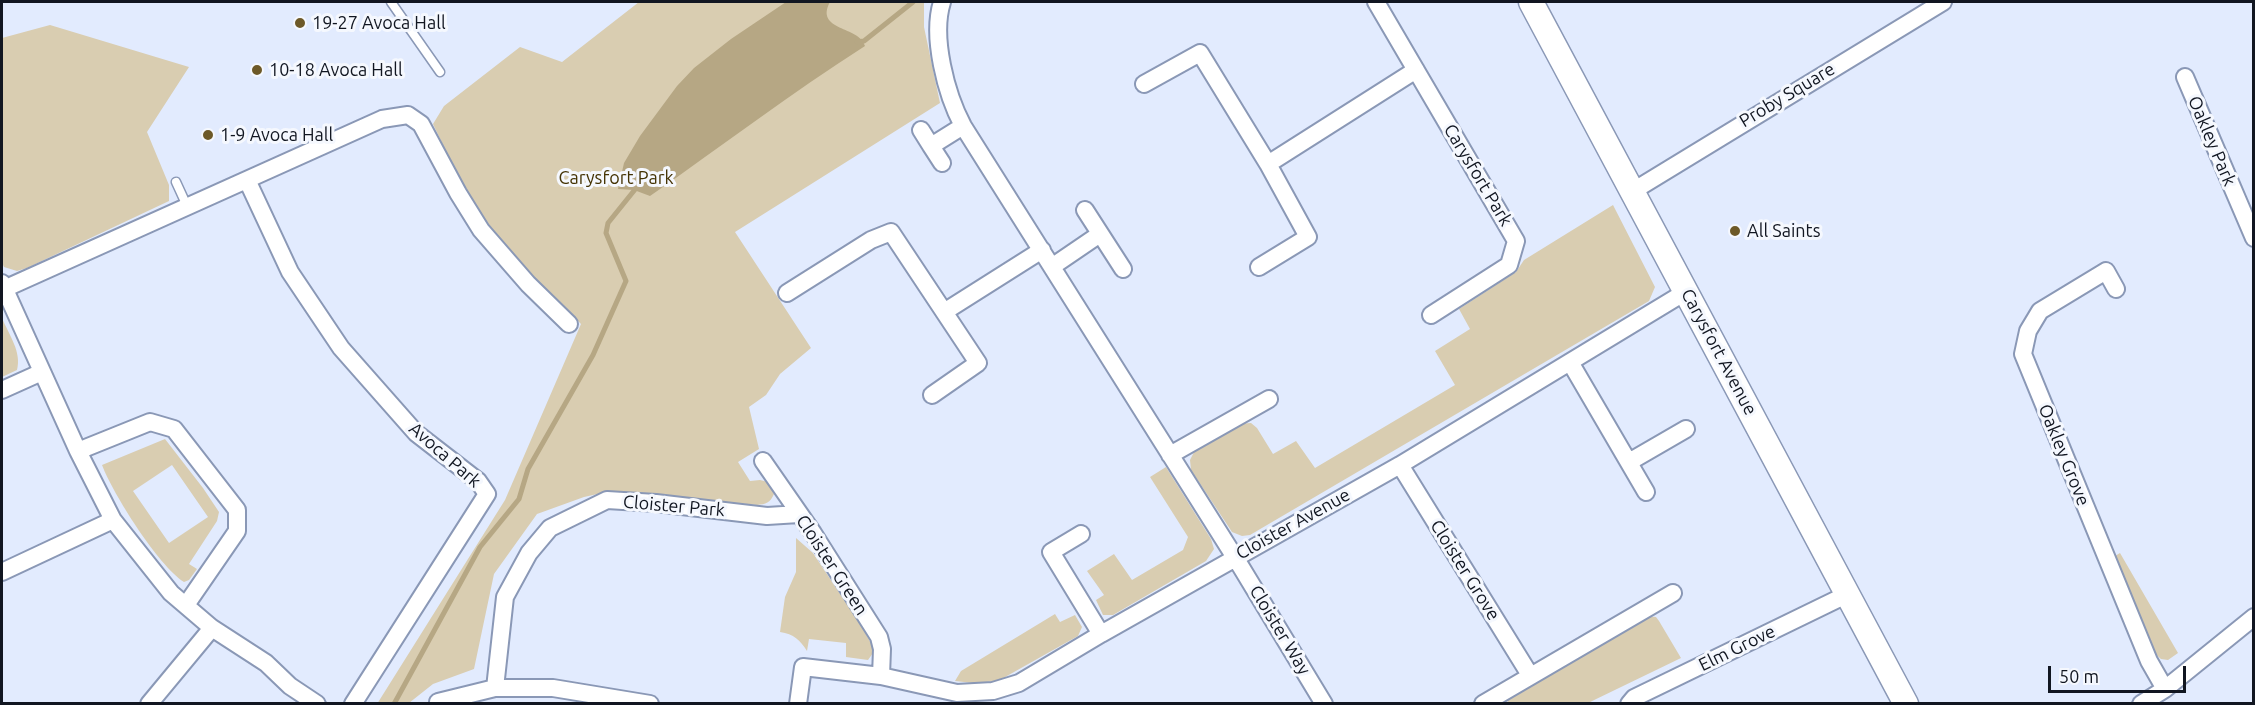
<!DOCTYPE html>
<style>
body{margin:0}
#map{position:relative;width:2255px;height:705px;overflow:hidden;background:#e2ebfe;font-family:Ubuntu,sans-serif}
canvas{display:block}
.frame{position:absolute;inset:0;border:3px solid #111621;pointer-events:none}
.scale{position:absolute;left:2048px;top:666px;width:138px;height:27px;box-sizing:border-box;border:3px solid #111621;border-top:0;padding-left:8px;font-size:18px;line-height:21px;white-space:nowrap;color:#111621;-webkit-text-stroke:4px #f5f8fe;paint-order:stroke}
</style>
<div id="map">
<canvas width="2255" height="705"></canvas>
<div class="frame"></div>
<div class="scale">50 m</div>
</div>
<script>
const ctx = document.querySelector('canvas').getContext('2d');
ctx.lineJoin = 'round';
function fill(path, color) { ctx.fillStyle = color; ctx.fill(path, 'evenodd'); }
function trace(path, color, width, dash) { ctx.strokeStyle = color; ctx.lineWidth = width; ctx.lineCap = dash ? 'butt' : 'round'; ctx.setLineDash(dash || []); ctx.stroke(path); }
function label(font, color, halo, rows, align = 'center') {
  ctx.font = font + ' Ubuntu,sans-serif'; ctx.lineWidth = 6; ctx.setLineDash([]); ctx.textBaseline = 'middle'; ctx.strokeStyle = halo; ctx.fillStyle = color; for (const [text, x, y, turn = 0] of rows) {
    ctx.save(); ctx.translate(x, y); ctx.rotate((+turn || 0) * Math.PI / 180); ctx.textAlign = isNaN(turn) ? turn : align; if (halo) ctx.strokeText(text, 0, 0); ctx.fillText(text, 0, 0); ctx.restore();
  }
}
fill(new Path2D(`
 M639 2H924V27L940 103 735 232 811 348 780 374 766 395 749 407 759 449 738 462 750 481 760 480 768 482 774 494C770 503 766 504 757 505L611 491 584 497 537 514 494 574 474 669 433 684 409 703 377 704 505 500 581 324C545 287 506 253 478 210 460 183 447 153 433 124L444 106 520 47 562 62Z
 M50 25 189 67 147 132 169 185V201L27 268 17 271 4 267 2 263V38Z
 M1613 205 1655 287 1649 301 1250 535 1242 536 1232 532 1191 470 1190 460 1194 452 1237 424 1251 423 1257 428 1273 454 1296 441 1315 468 1455 385 1435 351 1470 329 1459 309 1516 272 1524 260Z
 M2 318C9 335 22 352 17 370L2 377Z
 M165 439 203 488 219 512 217 521 189 564 197 569 189 580 184 582C158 565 113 494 102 465ZM172 465 208 517 169 543 133 491Z
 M1166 467 1211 539 1214 549 1206 561 1113 615H1103L1096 600 1104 595 1087 571 1114 554 1132 580 1183 550 1188 537 1150 477Z
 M796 538 813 553 862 627 873 647V653L868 660 846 657V643L809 639 807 651C800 640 794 634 780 632L785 597 796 572Z
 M2120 553 2178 653 2168 660 2161 659 2153 652 2115 556Z
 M1055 614 1060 622 1075 615 1082 627 1078 636 998 681 973 683 955 681 961 671Z
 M1644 616 1656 617 1659 621 1681 658 1588 703 1507 704 1509 696Z`), '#d9cdb1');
fill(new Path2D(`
 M786 2H830C814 31 860 26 865 46 791 93 722 146 650 196L634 190 618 189 624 163 640 136 677 86 694 68 731 39Z`), '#b6a784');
trace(new Path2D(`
 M857 42 864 41 913 2
 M394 704 480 547 519 499 528 469 593 355 626 281 606 233 608 223 637 187`), '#b6a784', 5);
const lane = new Path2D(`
 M391 2 440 72
 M176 182 187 206`);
const street = new Path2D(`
 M942 2C931 37 946 94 963 126L1241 567 1324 704
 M1376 2 1516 241 1509 265 1431 315
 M2185 77 2254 238
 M1144 84 1200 53 1268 164 1308 237 1259 267
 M921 130 931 146 963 126
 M931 146 942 163
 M1268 164 1416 70
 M247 180 290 272 341 348 416 433 478 481 487 494 353 704
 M1633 191 1943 2
 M1085 210 1123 269
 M1053 266 1100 234
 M2 283 78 451 113 520 171 593 212 628 266 663 290 686 317 704
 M4 289 382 119 408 115 421 124 458 193 481 230 528 284 569 324
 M2116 289 2106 271 2040 311 2028 331 2023 354 2149 661 2165 689
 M787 293 871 240 891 232 978 363 932 395
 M944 312 1042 250
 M1570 362 1646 492
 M2 390 42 372
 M78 451 150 422 174 429 237 510V531L186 605
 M1170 455 1269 399
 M763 461 813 533 879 637 882 649 881 676
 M1629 462 1686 429
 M1400 465 1530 675
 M1081 534 1051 552 1101 634
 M2 572 113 520
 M495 688 505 597 529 553 550 528 607 500 656 503 767 516 799 514
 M438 702 495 688H553L650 704
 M149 704 212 628
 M798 704 803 667 881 676 957 693 993 691 1019 683 1101 634 1400 465 1687 291
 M1483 704 1673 593
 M1629 704 1634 698 1848 594
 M2141 704 2165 689 2254 617`);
const secondary = new Path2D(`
 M1531 2 1906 704`);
trace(lane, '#8a98b6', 11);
trace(street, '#8a98b6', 20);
trace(secondary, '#8a98b6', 27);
trace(lane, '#fff', 8);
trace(street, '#fff', 16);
trace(secondary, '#fff', 24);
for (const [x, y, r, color] of [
 [300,23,6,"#6d5928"],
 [257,70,6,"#6d5928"],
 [208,135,6,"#6d5928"],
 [1735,231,6,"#6d5928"]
]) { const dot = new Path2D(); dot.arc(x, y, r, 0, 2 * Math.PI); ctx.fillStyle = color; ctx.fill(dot); trace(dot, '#f5f8fe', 2); }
label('18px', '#111621', '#f5f8fe', [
 ["19-27 Avoca Hall",312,23],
 ["10-18 Avoca Hall",269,70],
 ["1-9 Avoca Hall",220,135],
 ["All Saints",1747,231]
], 'left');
label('18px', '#111621', '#f5f8fe', [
 ["Proby Square",1787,95,-31],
 ["Oakley Park",2212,141,67],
 ["Carysfort Park",1478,175,59],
 ["Carysfort Avenue",1719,352,62],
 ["Avoca Park",445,455,41],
 ["Oakley Grove",2064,455,68],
 ["Cloister Park",674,506,5],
 ["Cloister Avenue",1293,524,-29],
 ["Cloister Green",832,565,57],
 ["Cloister Grove",1465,570,58],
 ["Cloister Way",1280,630,59],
 ["Elm Grove",1737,648,-26]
]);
label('18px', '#443304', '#f5f8fe', [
 ["Carysfort Park",616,178]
]);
</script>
